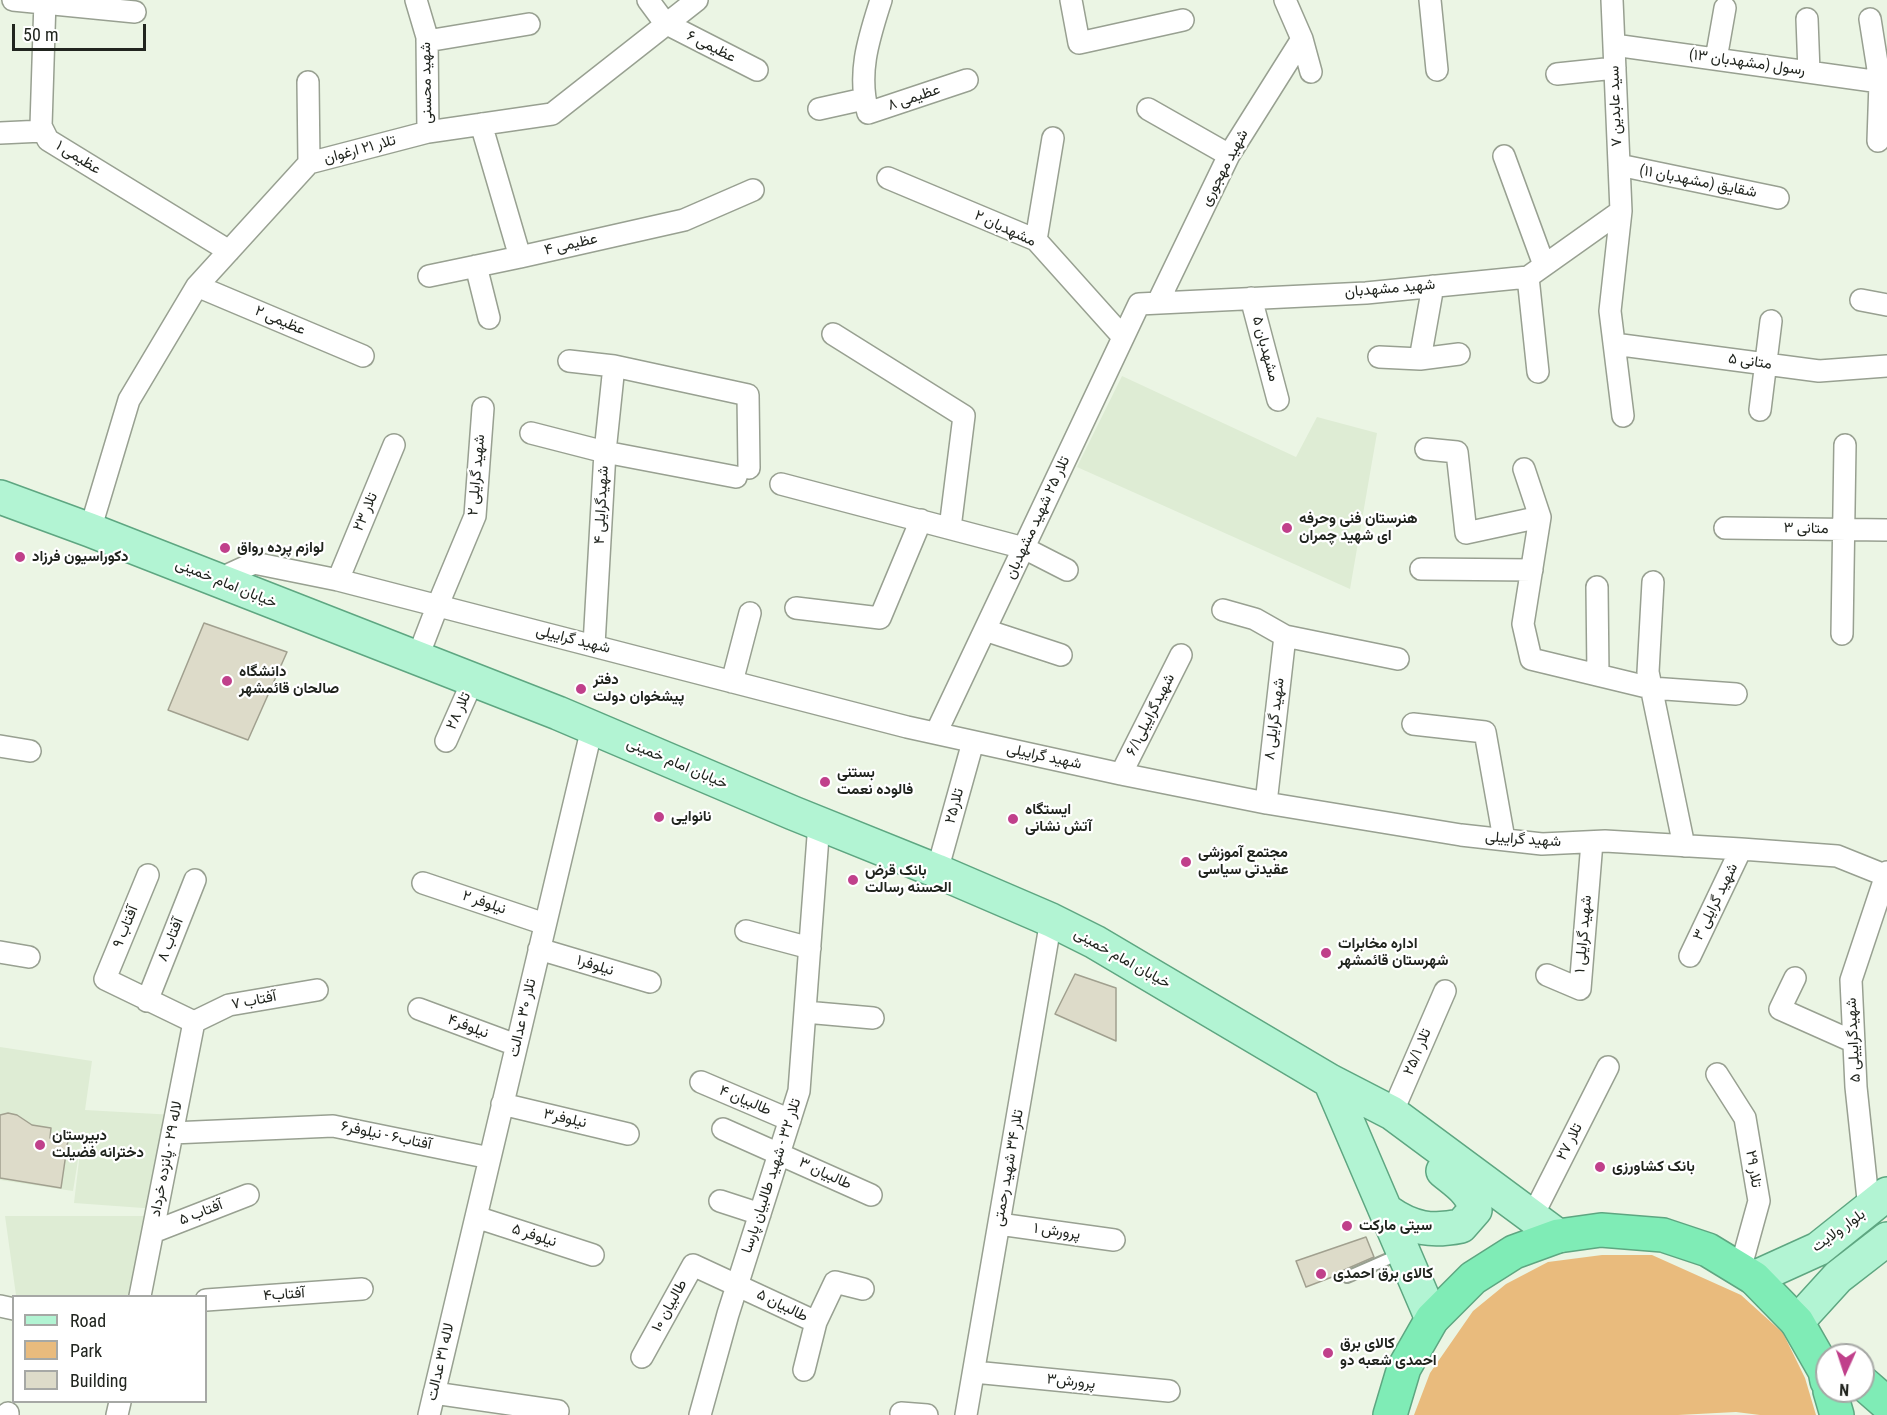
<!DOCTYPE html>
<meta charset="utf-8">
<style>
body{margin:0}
#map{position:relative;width:1887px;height:1415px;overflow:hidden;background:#ebf5e4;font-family:"Roboto Condensed",sans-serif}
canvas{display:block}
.legend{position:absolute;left:12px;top:1295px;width:195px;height:108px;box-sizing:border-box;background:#fff;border:2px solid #a6a8a5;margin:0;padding:8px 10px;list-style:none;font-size:18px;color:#21251f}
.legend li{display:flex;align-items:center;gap:12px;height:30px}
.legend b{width:30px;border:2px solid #a6a8a5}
.north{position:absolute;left:1815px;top:1343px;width:60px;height:60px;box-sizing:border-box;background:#fff;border:2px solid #a6a8a5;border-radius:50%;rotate:183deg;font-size:16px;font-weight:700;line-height:24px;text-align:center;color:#21251f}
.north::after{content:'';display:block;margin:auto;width:21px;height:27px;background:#c0408b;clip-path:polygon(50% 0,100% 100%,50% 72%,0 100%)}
.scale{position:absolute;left:12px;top:24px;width:134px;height:27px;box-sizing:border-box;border:3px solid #21251f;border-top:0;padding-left:8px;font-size:18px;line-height:21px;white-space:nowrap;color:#21251f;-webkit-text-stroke:4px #fff;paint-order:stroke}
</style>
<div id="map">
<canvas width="1887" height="1415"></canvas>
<ul class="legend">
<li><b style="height:8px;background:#b2f4d3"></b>Road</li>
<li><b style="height:16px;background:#e9bb7d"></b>Park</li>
<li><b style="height:16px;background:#dddbc9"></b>Building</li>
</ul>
<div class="north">N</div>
<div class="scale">50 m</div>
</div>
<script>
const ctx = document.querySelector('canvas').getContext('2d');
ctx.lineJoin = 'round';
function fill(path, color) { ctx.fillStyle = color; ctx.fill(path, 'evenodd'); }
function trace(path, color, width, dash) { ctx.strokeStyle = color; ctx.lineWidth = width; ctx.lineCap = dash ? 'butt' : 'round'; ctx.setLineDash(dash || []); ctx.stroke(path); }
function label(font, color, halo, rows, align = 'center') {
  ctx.font = font + ' "Roboto Condensed",Vazirmatn,sans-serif'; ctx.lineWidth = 4.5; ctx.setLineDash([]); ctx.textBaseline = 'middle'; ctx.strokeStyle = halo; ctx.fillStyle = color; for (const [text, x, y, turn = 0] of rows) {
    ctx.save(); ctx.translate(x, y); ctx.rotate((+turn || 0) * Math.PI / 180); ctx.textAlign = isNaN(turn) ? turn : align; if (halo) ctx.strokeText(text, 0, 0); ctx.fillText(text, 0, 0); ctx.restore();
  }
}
fill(new Path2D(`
 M1122 376 1296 457 1317 417 1377 433 1350 589 1077 467Z
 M0 1047 92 1061 85 1110 175 1115 157 1209 74 1203 82 1135 73 1191 0 1180Z
 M5 1216H160L145 1283 129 1296H23L16 1295Z`), '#deecd4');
fill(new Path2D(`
 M1602 1255H1652L1741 1295 1783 1333 1805 1378 1816 1415H1760L1736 1412 1678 1415H1414L1430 1373 1473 1311 1506 1284 1548 1262Z`), '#e9bb7d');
const building = new Path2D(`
 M204 623 287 652 248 740 168 710Z
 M1075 974 1116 988V1041L1055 1014Z
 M8 1113 17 1115 32 1125 51 1128 50 1138 68 1140 61 1188 0 1178V1115Z
 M1366 1237 1374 1257 1344 1270 1340 1274 1306 1287 1296 1261Z`);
fill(building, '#dddbc9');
trace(building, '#a1a08f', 1.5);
const lane = new Path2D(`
 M1347 1277 1402 1253`);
const street = new Path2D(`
 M13 0 135 12
 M45 0 41 126 48 140 229 251
 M416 0 427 37 428 132
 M648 0 665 23 757 70
 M881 0C869 38 857 72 868 113L967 80
 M1071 0 1079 43 1183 20
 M1285 0 1302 39 1311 72
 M1430 0 1437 70
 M1612 0 1621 211 1610 311 1623 416
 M1807 19 1809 72
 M1870 19 1880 82 1878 141
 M427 41 529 24
 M1614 45 1880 82
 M1716 59 1725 8
 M1557 74 1615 68
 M308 82 309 163
 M819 109 864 99
 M1148 109 1229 155
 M481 124 520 257 684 220 753 190
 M0 133 43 131
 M1504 156 1544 265
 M1619 165 1778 198
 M888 178 1036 240 1123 337
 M1036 240 1053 138
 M476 266 489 318
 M429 276 520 257
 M1528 277 1538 372
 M197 286 363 356
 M1251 298 1278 400
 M1861 300 1887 305
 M1158 302 1229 155 1302 39
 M833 334 964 416 950 528
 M1614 344 1819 371 1887 366
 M1379 357 1420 359 1459 354
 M1420 359 1433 286
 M569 361 614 366 748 395 749 468
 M1760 410 1771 321
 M531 433 605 452 736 477
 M1426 449 1457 452 1466 533 1540 517
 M1524 469 1540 517 1523 624 1531 659 1651 688 1736 694
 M781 484 1024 548 1067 570
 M1725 528 1887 530
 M90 530 129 400 197 286 309 163 428 132 552 114 697 0
 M1421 569 1532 570
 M217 580 254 563 338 580 907 727 1121 774 1266 803 1461 835 1542 844 1605 841 1741 849 1837 856 1887 876
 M338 580 394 445
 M1653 582 1648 672 1684 846
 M1597 587 1598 675
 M796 608 880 618 921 520
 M1223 610 1255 619 1285 636 1398 659
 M985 630 1061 655
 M1842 634 1845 445
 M594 645 605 452 614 366
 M417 659 437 607 475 516 483 408
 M732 682 750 613
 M1413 724 1485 732 1504 839
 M936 733 1139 304 1366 293 1528 277 1621 211
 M446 741 473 680
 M0 746 30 751
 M1121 774 1181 655
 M1266 803 1285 636
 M937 871 973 742
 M148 875 105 979 194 1022
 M423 883 545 924
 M746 931 810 948
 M539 949 650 982
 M0 952 29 957
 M1690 956 1741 849
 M1547 975 1580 989 1592 842
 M1795 978 1780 1009 1854 1042
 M147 1001 195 880
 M419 1009 516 1045
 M805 1012 873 1018
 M194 1022 229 1005 317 990
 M1717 1074 1745 1118 1759 1201 1740 1270
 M701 1082 790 1120
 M502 1104 628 1134
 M1392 1113 1445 991
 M723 1129 871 1195
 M172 1133 333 1126 490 1158
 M720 1201 760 1214
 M1869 1209 1856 1087 1851 980 1887 872
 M476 1217 593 1255
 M1532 1217 1608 1067
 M999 1224 1114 1240
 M153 1232 248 1195
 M140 1296 194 1022
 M206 1300 362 1289
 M0 1306 14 1309
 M816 1322 835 1282 863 1289
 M642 1357 693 1265 816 1322 804 1370
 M974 1372 1169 1391
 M434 1393 558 1411
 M901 1413 927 1415
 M8 1415V1413
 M117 1415 120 1402
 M429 1415 592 728
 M700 1415 728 1314 799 1091 819 823
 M966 1415 1051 920`);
const primary = new Path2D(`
 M0 497 90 530 558 713 793 813 937 871 1051 920 1095 942 1330 1081 1392 1113 1558 1236
 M1330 1081 1432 1319
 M1388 1212C1412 1229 1432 1232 1461 1226L1475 1210C1473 1192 1456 1182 1443 1171
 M1754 1278 1818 1249 1887 1194
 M1797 1322 1838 1277 1887 1239`);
const highway = new Path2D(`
 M1863 1383 1887 1404
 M1830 1391 1837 1415
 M1390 1415 1404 1368 1432 1319 1473 1278 1514 1252 1558 1236 1601 1230 1663 1235 1708 1250 1754 1278 1797 1322 1825 1371 1827 1381`);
trace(lane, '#98a091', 14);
trace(street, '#98a091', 24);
trace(primary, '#5ea681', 36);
trace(highway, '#5ea681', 36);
trace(lane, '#fff', 10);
trace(street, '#fff', 21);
trace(primary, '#b2f4d3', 33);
trace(highway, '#7fecb6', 33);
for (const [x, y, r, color] of [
 [1287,528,6,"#c0408b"],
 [225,548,6,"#c0408b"],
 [20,557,6,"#c0408b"],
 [227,681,6,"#c0408b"],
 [581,689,6,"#c0408b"],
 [825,782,6,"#c0408b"],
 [659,817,6,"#c0408b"],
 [1013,819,6,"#c0408b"],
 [1186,862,6,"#c0408b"],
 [853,880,6,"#c0408b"],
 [1326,953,6,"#c0408b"],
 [40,1145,6,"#c0408b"],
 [1600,1167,6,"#c0408b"],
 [1347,1226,6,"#c0408b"],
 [1321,1274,6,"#c0408b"],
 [1328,1353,6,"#c0408b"]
]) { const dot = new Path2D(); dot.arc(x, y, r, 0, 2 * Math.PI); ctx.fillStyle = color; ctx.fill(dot); trace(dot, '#fff', 2); }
label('15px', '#21251f', '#fff', [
 ["عظیمی ۶",711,47,27],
 ["رسول (مشهدبان ۱۳)",1747,63,8],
 ["شهید محسنی",427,83,-91],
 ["عظیمی ۸",914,98,-18],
 ["سید عابدین ۷",1616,106,-92],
 ["تلار ۲۱ ارغوان",360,150,-15],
 ["عظیمی ۱",78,158,32],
 ["شهید مهجوری",1225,168,-62],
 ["شقایق (مشهدبان ۱۱)",1698,182,11],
 ["مشهدبان ۲",1005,229,25],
 ["عظیمی ۴",571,245,-13],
 ["شهید مشهدبان",1390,289,-5],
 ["عظیمی ۲",280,321,23],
 ["مشهدبان ۵",1265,349,75],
 ["متانی ۵",1750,362,8],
 ["شهید گرایلی ۲",477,475,-85],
 ["شهیدگرایلی ۴",602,505,-87],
 ["تلار ۲۳",366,512,-67],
 ["تلار ۲۵ شهید مشهدبان",1038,518,-65],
 ["متانی ۳",1806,529,1],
 ["خیابان امام خمینی",226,584,22],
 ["شهید گراییلی",573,640,14],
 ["تلار ۲۸",459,711,-66],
 ["شهیدگراییلی۶/۱",1151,715,-63],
 ["شهید گرایلی ۸",1275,719,-83],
 ["شهید گراییلی",1044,757,12],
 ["خیابان امام خمینی",677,764,23],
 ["تلار۲۵",955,806,-75],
 ["شهید گراییلی",1523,840,4],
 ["شهید گرایلی ۳",1716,902,-64],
 ["نیلوفر ۲",484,903,19],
 ["آفتاب ۹",126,927,-68],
 ["شهید گرایلی ۱",1584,934,-85],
 ["آفتاب ۸",171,940,-68],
 ["خیابان امام خمینی",1122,959,29],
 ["نیلوفر۱",595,966,17],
 ["آفتاب ۷",254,1001,-11],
 ["تلار ۳۰ عدالت",523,1018,-77],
 ["نیلوفر۴",468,1027,21],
 ["شهیدگراییلی ۵",1854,1040,-93],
 ["تلار ۲۵/۱",1418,1052,-67],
 ["طالبیان ۴",745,1101,23],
 ["نیلوفر۳",565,1119,13],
 ["آفتاب۶ - نیلوفر۶",386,1136,12],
 ["تلار ۲۷",1570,1142,-63],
 ["لاله ۲۹ - پانزده خرداد",167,1159,-79],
 ["تلار ۳۴ شهید رحمتی",1009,1168,-80],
 ["تلار ۲۹",1753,1169,81],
 ["طالبیان ۳",825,1174,25],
 ["تلار ۳۲ - شهید طالبیان پارسا",772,1176,-72],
 ["آفتاب ۵",201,1213,-21],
 ["بلوار ولایت",1839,1231,-36],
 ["پرورش ۱",1057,1232,8],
 ["نیلوفر ۵",534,1236,18],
 ["آفتاب۴",284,1295,-4],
 ["طالبیان ۱۰",670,1306,-61],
 ["طالبیان ۵",782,1306,26],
 ["لاله ۳۱ عدالت",441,1362,-77],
 ["پرورش۳",1071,1382,6]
]);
label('bold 15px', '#21251f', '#fff', [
 ["هنرستان فنی وحرفه",1299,519],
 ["ای شهید چمران",1299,536],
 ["لوازم پرده رواق",237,548],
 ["دکوراسیون فرزاد",32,557],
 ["دانشگاه",239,672],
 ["صالحان قائمشهر",239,689],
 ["دفتر",593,680],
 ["پیشخوان دولت",593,697],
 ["بستنی",837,773],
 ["فالوده نعمت",837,790],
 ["ایستگاه",1025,810],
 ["آتش نشانی",1025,827],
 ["نانوایی",671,817],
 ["مجتمع آموزشی",1198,853],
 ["عقیدتی سیاسی",1198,870],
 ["بانک قرض",865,871],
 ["الحسنه رسالت",865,888],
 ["اداره مخابرات",1338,944],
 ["شهرستان قائمشهر",1338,961],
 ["دبیرستان",52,1136],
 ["دخترانه فضیلت",52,1153],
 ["بانک کشاورزی",1612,1167],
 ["سیتی مارکت",1359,1226],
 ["کالای برق احمدی",1333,1274],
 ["کالای برق",1340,1344],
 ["احمدی شعبه دو",1340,1361]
], 'left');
</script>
